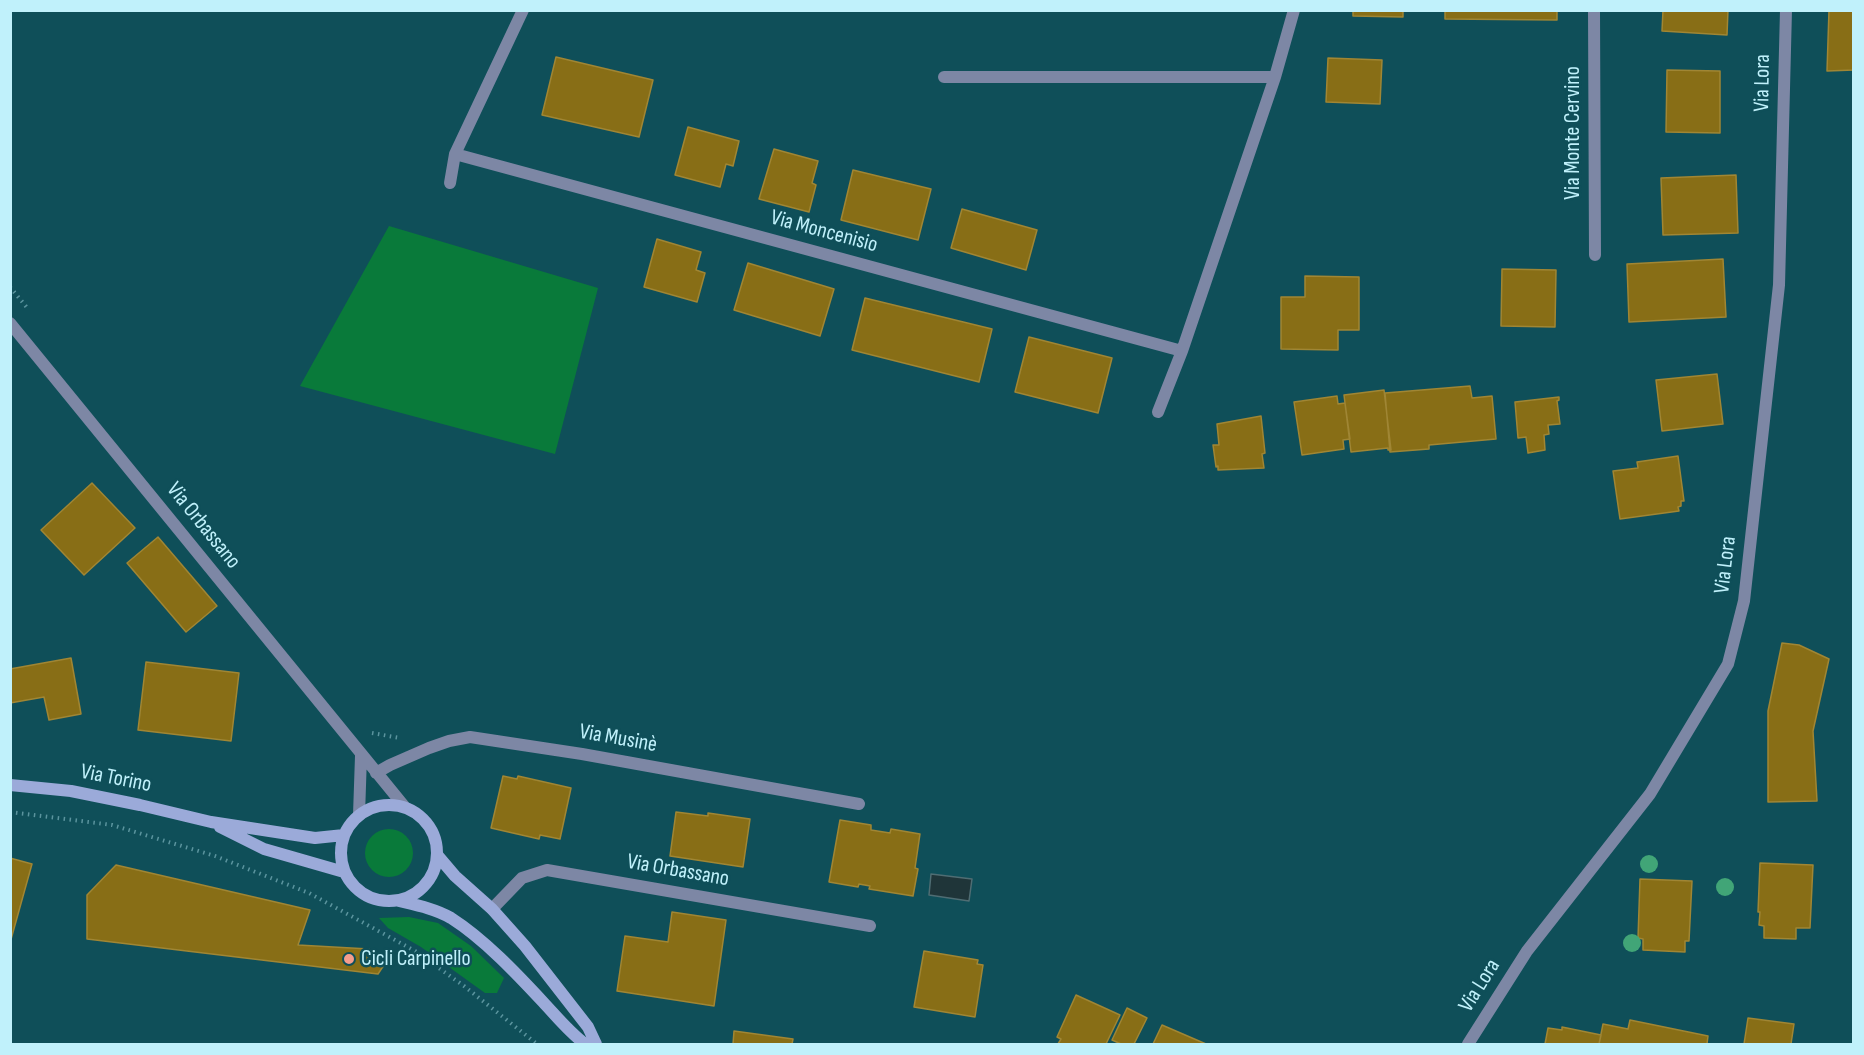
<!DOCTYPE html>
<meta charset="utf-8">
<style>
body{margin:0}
#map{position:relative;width:1864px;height:1055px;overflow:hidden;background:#0f4f59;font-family:"Sofia Sans Condensed",sans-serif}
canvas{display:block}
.frame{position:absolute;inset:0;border:12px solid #c0f1fb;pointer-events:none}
</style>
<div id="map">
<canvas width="1864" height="1055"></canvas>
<div class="frame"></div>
</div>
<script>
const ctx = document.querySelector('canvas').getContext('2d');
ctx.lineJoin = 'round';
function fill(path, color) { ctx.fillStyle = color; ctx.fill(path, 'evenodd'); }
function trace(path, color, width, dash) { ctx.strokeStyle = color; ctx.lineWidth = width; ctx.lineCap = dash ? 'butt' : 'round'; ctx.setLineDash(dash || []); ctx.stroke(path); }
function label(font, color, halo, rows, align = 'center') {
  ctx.font = font + ' "Sofia Sans Condensed",sans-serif'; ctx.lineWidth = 5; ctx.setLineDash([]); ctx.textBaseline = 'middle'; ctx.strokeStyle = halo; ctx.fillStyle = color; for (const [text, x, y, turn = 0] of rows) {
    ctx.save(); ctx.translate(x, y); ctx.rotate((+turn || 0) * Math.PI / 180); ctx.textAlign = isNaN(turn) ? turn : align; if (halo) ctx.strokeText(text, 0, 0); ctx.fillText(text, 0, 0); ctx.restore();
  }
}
fill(new Path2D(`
 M389 226 598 288 555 454 300 386Z
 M365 853a24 24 0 1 1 48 0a24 24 0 1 1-48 0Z
 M409 917 438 923 471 946 504 978 497 993H485L421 947 388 928 379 918Z`), '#097a3a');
const water = new Path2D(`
 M931 874 972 879 969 901 929 895Z`);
fill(water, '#1f3539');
trace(water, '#4f6d73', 1.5);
const building = new Path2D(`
 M1353 10H1403V17L1353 16Z
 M1445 10H1557V20L1445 19Z
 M1663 10H1728L1727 35 1662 31Z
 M1829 10H1854V70L1827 71Z
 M556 57 653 80 639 137 542 115Z
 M1328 58 1382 60 1380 104 1326 102Z
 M1667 70 1720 71V133L1666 132Z
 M688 127 739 141 733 166 726 164 720 187 675 175Z
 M774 149 818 161 812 183 816 185 809 212 759 199Z
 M853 170 931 189 918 240 841 220Z
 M1736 175 1738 233 1663 235 1661 178Z
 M962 209 1037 230 1026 270 951 248Z
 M657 239 701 252 696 270 705 273 697 302 644 287Z
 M1723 259 1726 317 1629 322 1627 264Z
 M748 263 834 289 820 336 734 310Z
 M1502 269 1556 270 1555 327 1501 326Z
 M1305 276 1359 277V330H1338V350L1281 349V297H1305Z
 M865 298 992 329 979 382 852 350Z
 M1029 337 1112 358 1098 413 1015 392Z
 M1717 374 1723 424 1662 431 1656 380Z
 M1470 386 1472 398 1492 396 1496 439 1429 445V449L1390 452 1385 393Z
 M1384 390 1391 450H1388V448L1351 452 1344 395Z
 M1337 396 1338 404 1345 403 1350 439 1343 440 1344 449 1302 455 1294 402Z
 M1559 397V400L1557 401 1560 424 1548 425 1549 434 1544 435 1545 450 1528 453 1526 437 1518 438 1515 402Z
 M1261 416 1265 453 1262 454 1264 468 1218 470V466L1216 467 1213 445H1219L1217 424Z
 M1678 456 1684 501H1681V506L1678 507 1679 511 1620 519 1613 471 1638 468 1637 462Z
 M92 483 135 528 84 575 41 530Z
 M158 537 217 606 186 632 127 563Z
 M1782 643 1799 645 1829 659 1813 731 1817 801 1768 802V711Z
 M71 658 81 714 49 720 44 697 10 703V669Z
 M146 662 239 673 231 741 138 730Z
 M503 776 517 779 518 776 571 788 560 839 540 835 539 839 491 828Z
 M676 812 708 816V813L750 819 743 867 670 856Z
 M840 820 871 825V830L890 833 891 829 920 834 915 868 918 869 913 896 869 889 870 886 859 884 858 887 829 882Z
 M10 858 32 864 10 943Z
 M1760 863 1813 865 1810 928H1796V939L1764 938V926L1759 925 1760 912H1758Z
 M116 865 310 910 298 945 369 949 386 962 378 974 87 939V895Z
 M1640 879 1692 881 1689 941H1685V952L1643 950V939L1638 938Z
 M672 912 726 920 714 1006 617 991 625 936 668 942Z
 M924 951 978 960 977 964 983 965 975 1017 914 1007Z
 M1076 995 1120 1015 1106 1044H1058L1061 1039 1057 1037Z
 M1127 1008 1147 1018 1134 1044H1121L1112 1040Z
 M1748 1018 1794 1024 1791 1044H1744Z
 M1630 1020 1708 1036 1707 1044H1599L1603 1024 1628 1029Z
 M1162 1025 1206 1044H1153Z
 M1562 1027 1601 1035 1599 1044H1545L1548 1028 1562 1030Z
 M734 1031 793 1039 792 1044H733Z`);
fill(building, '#886e16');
trace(building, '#a08634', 1.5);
trace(new Path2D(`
 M10 287 29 310
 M372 733 400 738
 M10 812 112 825 215 856 309 893 415 951 464 986 537 1044`), '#5b949e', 4, [1.5, 4.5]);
trace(new Path2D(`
 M1594 10 1595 255
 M944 77H1275
 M455 154 1182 351
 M450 183 455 154 523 10
 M10 323 404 806
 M1158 412 1182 351 1275 77 1294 10
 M376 773 390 765 429 748 449 741 470 737 582 754 859 804
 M359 815 361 756
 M492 909 522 878 547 870 870 926
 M1468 1044 1527 951 1650 794 1728 664 1744 601 1779 285 1786 10`), '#7d87a5', 12);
trace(new Path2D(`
 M10 785 71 791 140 805 211 822 315 838 344 835
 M341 853a48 48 0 1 1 96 0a48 48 0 1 1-96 0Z
 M220 827 264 849 344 872
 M438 856 455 876 492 909 525 946 588 1027 596 1044
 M399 901C416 905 436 909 451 918 484 939 517 974 543 1002 557 1017 569 1032 585 1044`), '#9baad9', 12);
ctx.fillStyle = '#41a577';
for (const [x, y] of [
 [1649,864],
 [1725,887],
 [1632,943]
]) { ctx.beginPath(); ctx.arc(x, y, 9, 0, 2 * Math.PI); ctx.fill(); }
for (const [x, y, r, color] of [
 [349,959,6,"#f59d8d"]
]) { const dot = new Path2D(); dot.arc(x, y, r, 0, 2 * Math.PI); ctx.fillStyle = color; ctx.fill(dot); trace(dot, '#0f4f59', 2); }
label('22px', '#c0f1fb', '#0f4f59', [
 ["Via Lora",1763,83,-89],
 ["Via Monte Cervino",1573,133,-90],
 ["Via Moncenisio",824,232,15],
 ["Via Orbassano",203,526,51],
 ["Via Lora",1726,565,-83],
 ["Via Musinè",618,739,10],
 ["Via Torino",116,779,11],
 ["Via Orbassano",678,871,10],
 ["Via Lora",1480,986,-58]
]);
label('22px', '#c0f1fb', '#0f4f59', [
 ["Cicli Carpinello",361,959]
], 'left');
</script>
